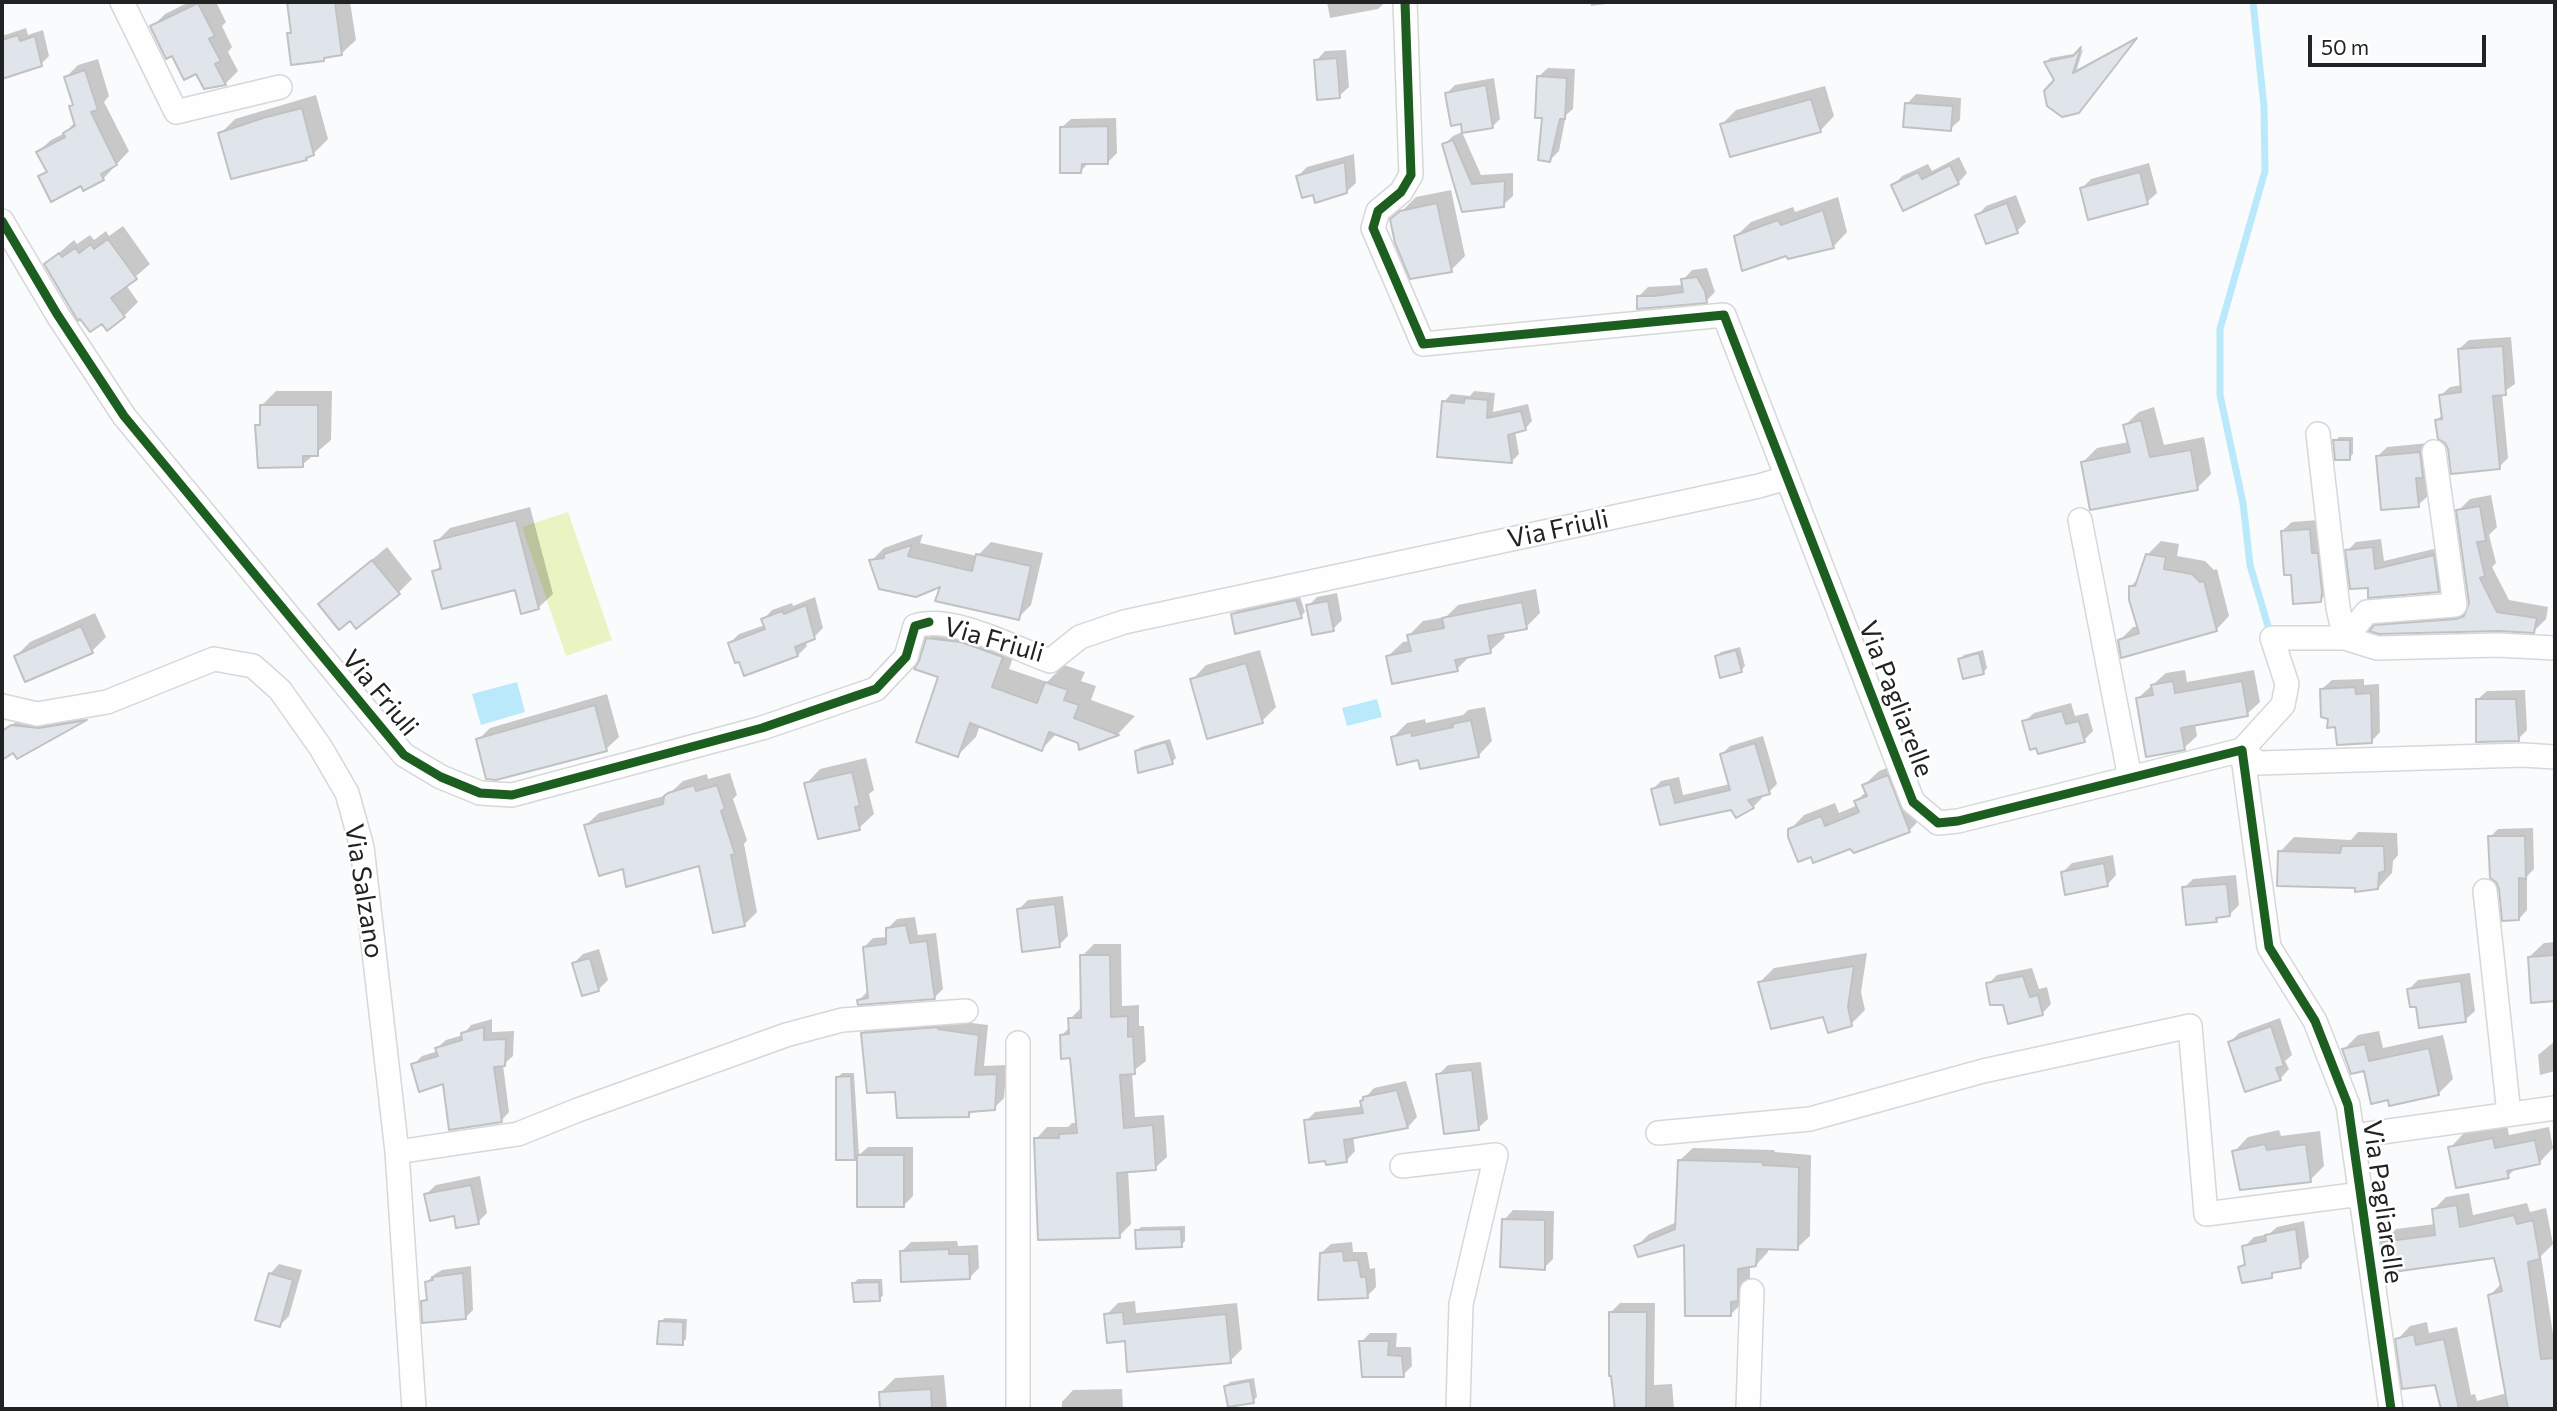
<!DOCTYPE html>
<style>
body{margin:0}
#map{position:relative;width:2557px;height:1411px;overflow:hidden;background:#fafbfc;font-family:Commissioner,sans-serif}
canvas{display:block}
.frame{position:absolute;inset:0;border:4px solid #212223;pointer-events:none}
.scale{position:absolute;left:2308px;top:35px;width:178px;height:32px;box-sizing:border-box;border:4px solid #212223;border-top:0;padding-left:9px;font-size:21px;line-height:24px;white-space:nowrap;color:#212223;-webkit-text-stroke:5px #fff;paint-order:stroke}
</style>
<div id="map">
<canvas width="2557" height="1411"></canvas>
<div class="frame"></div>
<div class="scale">50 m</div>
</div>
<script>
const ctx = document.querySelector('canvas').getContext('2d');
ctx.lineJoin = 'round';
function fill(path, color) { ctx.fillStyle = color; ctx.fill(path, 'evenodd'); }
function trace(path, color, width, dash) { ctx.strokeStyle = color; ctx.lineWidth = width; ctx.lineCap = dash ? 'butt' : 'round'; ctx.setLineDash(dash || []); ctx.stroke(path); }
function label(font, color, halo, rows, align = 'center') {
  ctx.font = font + ' Commissioner,sans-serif'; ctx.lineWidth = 5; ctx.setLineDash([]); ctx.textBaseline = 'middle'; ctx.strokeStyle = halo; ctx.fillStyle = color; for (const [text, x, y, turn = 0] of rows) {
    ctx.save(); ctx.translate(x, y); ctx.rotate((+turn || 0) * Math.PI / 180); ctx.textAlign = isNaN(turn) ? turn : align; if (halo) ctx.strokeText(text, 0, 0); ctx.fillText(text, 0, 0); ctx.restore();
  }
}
fill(new Path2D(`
 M568 512 612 640 566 656 522 527Z`), '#e9f4c2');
fill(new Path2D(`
 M517 682 525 712 481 725 472 694Z
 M1377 699 1382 717 1347 726 1342 708Z`), '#bae9fc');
fill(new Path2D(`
 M189 2H216L226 22 222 26 232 47 228 52 238 71 225 84 205 87 196 71 173 54 152 27 165 14Z
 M289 2H350L356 40 341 54 327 56 324 59 289 34 293 30Z
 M1327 2H1385L1378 9 1330 18Z
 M1591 2H1620L1591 6Z
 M26 28 28 35 43 30 49 56 41 64 2 77V36Z
 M2135 38 2083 107 2046 62 2050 58 2079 53 2083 49 2076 72Z
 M1346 50 1349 87 1339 96 1316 61 1325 51Z
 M98 59 109 96 104 102 129 151 103 179 82 184 40 177 47 170 38 152 51 140 65 133 75 122 71 106 74 103 66 77 78 65Z
 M1548 68 1575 69 1573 109 1566 115 1559 151 1550 160 1539 76Z
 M1494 78 1500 119 1492 127 1462 122 1447 93 1455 85Z
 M1825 86 1834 116 1820 131 1722 124 1736 110Z
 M1916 94 1961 98 1960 120 1950 129 1907 104Z
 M316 95 328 139 314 153 220 134 235 119Z
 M1116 118 1117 153 1108 162H1089L1081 171 1061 128 1071 119Z
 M1462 132 1481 175 1513 173V196L1503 205 1463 210 1444 145 1453 136Z
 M1354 154 1356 183 1346 192 1314 193 1298 176 1307 167Z
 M1959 157 1967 173 1958 183 1893 186 1902 176 1928 164 1932 171Z
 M2149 163 2157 193 2147 202 2082 188 2091 179Z
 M1451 190 1465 256 1451 270 1392 221 1416 197Z
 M2016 195 2026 222 2017 231 1977 216 1986 206Z
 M1838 197 1847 232 1833 247 1787 254 1736 236 1751 222 1793 207 1795 212Z
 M123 226 150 264 126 285 138 302 124 316 46 264 74 240 77 244 90 235 94 240 106 231 109 236Z
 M1707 268 1715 292 1706 301 1639 296 1648 287 1683 285V280L1692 270Z
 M2511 337 2515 384 2502 393 2508 458 2499 467 2449 449 2437 420 2443 414 2440 396 2450 387 2462 385 2459 349 2469 340Z
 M276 391H332L331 440 302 465 257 426 262 421 261 406Z
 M1474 391 1495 393 1493 412 1528 404 1532 421 1525 429 1515 431 1519 454 1512 461 1444 402 1451 394 1470 396Z
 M2154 407 2164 445 2204 437 2211 474 2197 488 2083 462 2097 448 2129 442 2125 425 2139 412Z
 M2339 437H2353V454L2349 458 2335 441Z
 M2429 443 2425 473 2428 496 2418 505 2378 456 2387 447Z
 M2491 495 2497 527 2489 535 2496 563 2492 567 2509 600 2548 607 2546 619 2534 631 2372 630 2388 614 2469 608 2471 603 2458 511 2470 499Z
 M530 507 553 594 538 608 516 588 434 572 441 565 436 542 450 528Z
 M2319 520 2330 591 2320 600 2293 573 2282 531 2292 522Z
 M923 534 920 543 977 556 991 542 1043 553 1031 605 1018 618 943 584 871 561 884 548Z
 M2381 539 2384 561 2442 547 2447 582 2438 591 2370 586 2347 551 2356 542Z
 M2161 541 2179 544 2177 556 2205 561 2214 570 2217 569 2229 616 2216 630 2119 641 2133 627 2139 626 2130 587 2139 578 2147 555Z
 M387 547 412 579 398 593 350 619 320 604Z
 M1536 589 1540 613 1526 627 1503 632 1505 637 1490 651 1471 655 1457 669 1388 656 1403 642 1410 641 1409 635 1423 621 1446 617 1458 605Z
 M1337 593 1342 620 1333 629 1308 606 1317 597Z
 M815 597 823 628 814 637 805 641 807 646 798 655 740 660 730 643 739 634 765 625 763 620 772 610 792 603 793 606Z
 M1300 597 1305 612 1301 616 1233 614 1237 610Z
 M95 613 106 637 92 651 16 656 30 642Z
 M946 621 1020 638 1009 669 1047 682 1064 665 1085 672 1081 681 1096 686 1091 700 1135 716 1118 734 1080 748 1079 741 1057 733 1042 749 980 725 976 737 958 755 941 676 928 639Z
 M1740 647 1745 666 1741 671 1717 656 1721 652Z
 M1260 650 1276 707 1262 721 1192 680 1206 665Z
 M1983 650 1987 668 1983 673 1960 659 1964 655Z
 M2185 670 2187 682 2254 670 2260 702 2247 714 2195 724 2197 736 2184 748 2138 698 2166 673Z
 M2364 679V685L2379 684 2380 732 2371 742 2337 725 2330 717 2322 689 2332 680Z
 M2525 690 2527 730 2518 739 2477 700 2487 691Z
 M607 694 619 737 606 749 478 740 490 728Z
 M2071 703 2075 716 2088 713 2093 731 2084 740 2024 722 2034 713Z
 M1485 707 1492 741 1478 756 1419 758 1393 737 1407 723 1425 719 1426 723 1463 715 1468 710Z
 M92 712 86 718 18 757 13 751 2 758V733L22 717Z
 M1763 736 1777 784 1769 792 1759 795 1762 798 1753 807 1737 815 1732 808 1661 823 1653 789 1661 781 1679 777 1683 795 1730 784 1722 754 1730 746Z
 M1170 739 1176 758 1172 762 1137 751 1141 747Z
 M866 758 874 790 869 794 874 814 859 828 806 784 820 769Z
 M1902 762 1923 816 1909 831 1850 847 1790 830 1804 815 1835 803 1839 813 1858 805 1856 801 1867 791 1864 785 1879 771Z
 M730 773 737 795 733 799 747 840 744 844 757 912 744 925 701 863 586 825 599 813 668 795 683 781 707 774 708 779Z
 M2533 828 2534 869 2527 876V910L2519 919 2500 888 2490 837 2498 829Z
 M2358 832 2397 833 2398 855 2393 861 2392 873 2378 888 2357 886 2280 852 2294 837 2351 840Z
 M2113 855 2116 875 2107 885 2063 872 2072 863Z
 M2236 875 2239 905 2229 915H2221L2216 920 2184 888 2193 879Z
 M1063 896 1068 936 1059 945 1019 909 1028 900Z
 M915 917 918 935 936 933 943 989 934 998 859 1000 868 991 864 947 873 938 888 937V928L897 919Z
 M2555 942V999L2532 1001 2529 957 2544 943Z
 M1094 944H1121L1122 1006 1139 1005V1026H1144L1146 1061 1132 1072 1135 1117 1164 1115 1167 1157 1155 1168 1128 1170 1131 1224 1119 1236 1036 1139 1047 1127H1068L1072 1123H1077L1071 1056 1062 1035 1070 1027V1019L1081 1008 1082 956Z
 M599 949 608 980 598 990 574 963 583 954Z
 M1867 953 1861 992 1865 1010 1851 1024 1824 1015 1760 982 1774 968Z
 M2032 968 2039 989 2047 987 2051 1004 2042 1014 2004 1003 1988 984 1997 975Z
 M2470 973 2475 1011 2465 1020 2418 1005 2409 989 2418 980Z
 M2280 1018 2292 1055 2285 1061 2289 1069 2280 1079 2230 1042 2239 1033Z
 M492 1019V1032L514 1031 513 1056 503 1065 509 1112 501 1121 444 1082 413 1065 422 1056 438 1051 437 1048 446 1040 463 1035 471 1025Z
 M948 1020 988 1025 984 1066 1007 1065 1004 1098 994 1108 974 1110 968 1116 862 1033 873 1023Z
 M2379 1031 2383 1048 2443 1035 2453 1079 2438 1094 2389 1098 2366 1069 2344 1049 2358 1035Z
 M2555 1041V1071L2540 1075 2538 1055Z
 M1481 1062 1488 1119 1478 1128 1438 1075 1448 1065Z
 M842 1073H854L859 1155 868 1147H913V1196L904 1205H858L859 1155 855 1159 838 1077Z
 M1406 1081 1417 1117 1408 1127 1353 1136 1355 1151 1346 1161 1306 1121 1315 1112 1364 1106 1365 1098 1374 1088Z
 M2507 1125 2509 1135 2549 1127 2553 1148 2539 1163 2517 1167 2508 1176 2450 1148 2464 1133Z
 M2279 1130 2281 1136 2320 1131 2324 1166 2310 1180 2234 1152 2248 1137Z
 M1693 1148 1774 1150 1775 1152 1811 1155 1810 1236 1797 1248 1768 1247V1252L1756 1265 1750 1266V1287L1743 1302 1731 1314 1686 1242 1636 1247 1649 1234 1677 1222 1680 1160Z
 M480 1176 487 1213 478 1222 456 1214 426 1194 436 1185Z
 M2469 1193 2473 1215 2527 1203 2530 1212 2546 1208 2553 1244 2541 1256 2555 1347V1409H2443L2436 1383 2397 1340 2410 1326 2427 1322 2429 1333 2457 1327 2471 1395 2475 1394 2477 1401 2507 1393 2490 1295 2502 1283 2495 1256 2383 1242 2396 1229 2435 1224 2433 1210 2446 1197Z
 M1513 1210 1554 1211 1553 1259 1544 1268 1504 1220Z
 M2304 1221 2309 1257 2300 1266 2277 1270 2271 1276 2240 1268 2246 1262 2244 1247 2254 1237 2269 1234 2277 1227Z
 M1185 1226V1241L1181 1245 1137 1231 1141 1227Z
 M957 1241 958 1246 978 1245 979 1268 969 1278 901 1252 911 1242Z
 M1352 1242 1353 1252H1367L1370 1269 1375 1268 1376 1287 1367 1296 1321 1253 1331 1244Z
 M279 1264 302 1270 289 1316 280 1325 270 1274Z
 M471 1266 473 1310 465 1318 423 1302 428 1297 427 1282 435 1274 442 1270Z
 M858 1279H882L883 1295 879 1300 854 1283Z
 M1135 1301 1136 1313 1237 1303 1242 1349 1230 1361 1126 1340 1106 1315 1118 1303Z
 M1620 1303H1655L1654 1385 1672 1384 1674 1409H1614L1613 1403 1616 1400 1611 1312Z
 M665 1318 687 1319 686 1339 682 1343 660 1322Z
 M1370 1333H1397L1396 1347H1411L1412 1366 1403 1375 1361 1342Z
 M944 1375 947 1409H882L881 1392 895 1378Z
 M1254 1378 1257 1397 1253 1401 1226 1386 1230 1382Z
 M1122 1389 1123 1409H1062V1402L1073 1390Z`), '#0003');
trace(new Path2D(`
 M2253 2 2264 107 2265 171 2220 329V395L2243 503 2250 565 2268 626`), '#bae9fc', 7);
const building = new Path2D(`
 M287 2H335L342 55 324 58V61L291 65 287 33H291Z
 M198 3 215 36 209 39 221 61 215 64 226 85 204 89 196 74 184 80 172 56 166 59 150 26Z
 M18 35 20 41 35 36 42 66 2 79V40Z
 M2137 38 2079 113 2062 117 2047 106 2044 91 2054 80 2044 62 2073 56 2081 47 2073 73Z
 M1337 58 1340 98 1317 100 1314 60Z
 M85 70 98 110 91 112 117 165 101 174 104 180 83 191 81 186 51 202 38 176 47 172 36 152 65 137 63 133 75 126 69 106 73 105 64 77Z
 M1537 76 1567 78 1565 119H1560L1550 162 1538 160 1542 118H1535Z
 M1486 85 1493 128 1462 133 1461 124 1451 126 1445 93Z
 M1811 99 1821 132 1730 157 1720 124Z
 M1905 103 1953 106 1951 131 1903 127Z
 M302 108 314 155 306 158 307 160 231 179 218 133 263 118Z
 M1108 126V164H1082L1081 173H1060V127Z
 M1453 140 1472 184 1505 181 1504 207 1462 212 1442 144Z
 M1345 162 1347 193 1315 203 1313 195 1302 198 1296 176Z
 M1950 165 1959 184 1903 211 1891 185 1918 172 1922 179Z
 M2140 172 2148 204 2088 220 2080 188Z
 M1437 203 1452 272 1410 279 1395 243 1390 219 1400 211Z
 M2007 203 2018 233 1986 244 1975 215Z
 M1823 210 1834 248 1788 259 1786 256 1742 271 1734 236 1778 220 1781 225Z
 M108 239 137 279 111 298 125 317 107 331 102 324 90 332 80 319 78 321 44 264 59 253 62 257 75 248 79 253 91 244 94 249Z
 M1697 277 1705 291 1707 303 1637 309V296H1654L1683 292 1681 279Z
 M2503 346 2506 395 2493 396 2500 469 2451 474 2448 449 2445 443 2438 439 2435 420 2442 419 2439 395 2461 392 2458 349Z
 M1465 398 1488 400 1487 418 1521 411 1526 430 1508 435 1512 463 1437 457 1442 401 1464 403Z
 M260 405H318V456H303V467L258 468 255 425H260Z
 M2141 420 2150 457 2191 450 2198 490 2090 510 2081 462 2130 452 2123 425Z
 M2333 440H2350V460H2335Z
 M2420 452 2423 478H2416L2419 507 2381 510 2376 456Z
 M2480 506 2486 541 2477 542 2485 576 2480 578 2497 612 2537 618 2534 633 2498 631 2379 634 2369 631 2374 625 2456 619 2464 616 2469 603 2456 510Z
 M516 520 539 609 521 614 515 590 442 609 432 571 441 569 434 541Z
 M2310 529 2312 553H2318L2322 592 2321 602 2293 604 2291 575H2284L2281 531Z
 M912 545 908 556 972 571 976 554 1031 566 1019 620 935 601 940 587 916 597 879 589 869 560 884 558V554Z
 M2373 547 2375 569 2434 555 2439 592 2368 598V588L2350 589 2345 550Z
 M2146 554 2166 557 2164 569 2192 574 2200 582 2204 581 2217 631 2121 658 2118 640 2139 633 2129 600V586H2135Z
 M372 560 400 594 356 629 350 621 339 630 318 604Z
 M1296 600 1302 618 1235 634 1231 614Z
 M1328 601 1334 631 1312 635 1306 605Z
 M1522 602 1527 629 1488 636 1491 653 1455 660 1458 671 1392 684 1386 656 1411 651 1407 635 1444 628 1442 618Z
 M806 605 815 639 795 647 798 656 744 676 739 662 735 663 728 643 765 629 761 619 782 611 784 614Z
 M81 626 93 653 25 682 14 656Z
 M926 638 961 642 1003 657 992 687 1037 703 1045 682 1068 690 1064 700 1079 705 1074 718 1119 735 1079 750 1078 743 1049 732 1042 751 970 723 958 757 916 742 938 677 914 669 919 661Z
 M1736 650 1742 672 1720 678 1715 656Z
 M1979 653 1984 674 1963 679 1958 659Z
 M1246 663 1263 723 1207 739 1190 679Z
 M2173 681 2175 693 2242 681 2248 716 2181 728 2185 750 2146 757 2136 698 2153 695 2151 685Z
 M2355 687 2356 694 2371 693 2372 743 2337 745 2335 727 2327 728 2328 719 2321 717 2320 689Z
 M2476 699H2516L2519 741 2476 742Z
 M595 705 607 751 496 780 486 779 476 739Z
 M2062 711 2066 724 2079 721 2085 742 2038 754 2036 748 2030 750 2022 721Z
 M87 720 17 759 13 753 2 760V731L11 725 39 728Z
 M1471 720 1479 757 1420 769 1418 760 1397 765 1391 737 1411 732 1412 736 1453 727 1452 724Z
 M1166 742 1173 764 1138 773 1135 751Z
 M1755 743 1770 794 1748 800 1754 808 1736 818 1731 810 1660 825 1651 789 1670 784 1675 803 1730 790 1720 754Z
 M852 772 860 806 855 807 860 830 818 839 804 783Z
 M1888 775 1910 832 1854 853 1850 849 1813 863 1811 857 1798 862 1788 837V829L1821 816 1825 826 1859 812 1854 801 1867 796 1862 785Z
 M694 785 696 791 717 785 725 809 721 811 735 854 731 855 745 926 713 933 699 866 626 887 623 869 599 876 584 825 663 804 664 796 668 793Z
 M2488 836H2525L2526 879 2519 878V920L2502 921 2499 889 2496 882 2490 878Z
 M2342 846H2384L2385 871 2379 873 2378 889 2355 892V888L2277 886 2278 851 2340 853Z
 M2104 863 2108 886 2065 895 2061 872Z
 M2227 884 2230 916 2216 918 2217 922 2186 925 2182 887Z
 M1055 904 1060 947 1022 952 1017 909Z
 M906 925 910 943 927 941 935 999 858 1005 857 1000 868 998 863 947 886 944V928Z
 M1080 955H1110L1111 1017 1128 1016V1037L1133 1036 1135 1074 1120 1075 1124 1128 1153 1125 1156 1170 1117 1173 1120 1238 1038 1240 1034 1138H1059V1134L1077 1133 1070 1058 1061 1059 1060 1035 1069 1034 1068 1018H1081Z
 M2555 955V1001L2531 1003 2528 957Z
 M590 958 599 991 582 996 572 963Z
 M1854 966 1848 1007 1852 1026 1828 1033 1823 1017 1771 1029 1758 982Z
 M2023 976 2030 997 2038 995 2043 1015 2008 1024 2003 1005H1990L1986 983Z
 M2461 981 2466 1022 2419 1028 2416 1007H2410L2407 989Z
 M2271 1026 2284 1066 2276 1068 2281 1080 2245 1092 2228 1042Z
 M484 1027V1040L506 1039 505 1066 494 1067 502 1122 449 1130 443 1084 419 1092 411 1064 438 1056 435 1048 462 1040 461 1033Z
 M938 1027V1029L979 1035 975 1075 997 1074 995 1110 969 1112V1117L897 1118 895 1092 867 1093 861 1033Z
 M2365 1044 2369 1061 2429 1048 2439 1095 2389 1106 2388 1100 2371 1104 2364 1071 2351 1074 2342 1049Z
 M1472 1070 1479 1130 1444 1134 1436 1074Z
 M851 1076 855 1160H836V1077Z
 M1397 1090 1408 1128 1344 1140 1347 1162 1326 1165 1325 1161 1309 1163 1304 1120 1363 1113 1360 1101 1363 1100V1097Z
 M2493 1138 2495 1148 2535 1140 2540 1164 2507 1171 2509 1178 2456 1188 2448 1147Z
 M2265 1144 2267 1150 2306 1144 2311 1182 2240 1190 2232 1151Z
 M857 1155H904V1207H857Z
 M1678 1160 1762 1162 1763 1165 1799 1167 1798 1250 1757 1249 1756 1266 1738 1269V1301L1731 1302V1316H1685L1684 1245 1638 1257 1634 1246 1675 1229Z
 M471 1185 479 1224 456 1228 454 1216 430 1221 424 1194Z
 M2457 1205 2460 1227 2514 1215 2517 1224 2533 1220 2540 1259 2528 1262 2541 1359 2555 1358V1409H2508L2488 1295 2502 1291 2494 1258 2386 1273 2381 1242 2435 1235 2432 1209Z
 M1502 1219 1545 1220V1270L1500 1267Z
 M1181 1229 1182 1247 1136 1249 1135 1230Z
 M2296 1229 2301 1268 2272 1273V1278L2242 1283 2238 1267 2245 1265 2242 1246 2266 1241 2265 1235Z
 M949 1249V1254H969L970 1279 901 1282 900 1251Z
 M1343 1251 1344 1261 1358 1260 1361 1277H1366L1368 1298 1318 1300 1320 1253Z
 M269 1273 293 1280 280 1327 255 1320Z
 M463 1273 466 1319 422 1323 421 1301 427 1300 425 1282 433 1280 432 1277Z
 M879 1282 880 1301 854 1302 852 1283Z
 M1123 1312 1124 1324 1226 1314 1231 1363 1127 1372 1125 1341 1107 1343 1104 1314Z
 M1609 1312H1647L1646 1409H1615L1611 1376H1609Z
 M659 1321 683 1322V1345L657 1344Z
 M2414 1334 2416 1345 2444 1339 2459 1409H2441L2435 1385 2402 1389 2395 1339Z
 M1359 1341H1389L1388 1355 1402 1356 1404 1377H1362Z
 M1250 1381 1254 1403 1228 1407 1224 1386Z
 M931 1389 932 1409H880L879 1392Z`);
fill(building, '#e0e5ec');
trace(building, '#c0c1c2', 2);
const minor = new Path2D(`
 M122 2 176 112 280 87
 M1405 2 1411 175 1401 192 1378 211 1373 228 1423 344 1724 315 1913 802 1938 823 1958 821 2242 750
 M2 221 57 314 124 416 372 717 404 755 441 777 480 793 512 795 762 728 876 689 906 657 915 626C952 614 1014 648 1050 661L1080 637 1124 622 1759 486 1786 478
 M2318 434 2338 608 2345 638
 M2080 520 2130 778
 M2345 638 2367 612 2455 605 2434 452
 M2 706 37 714 107 702 214 659 253 666 280 690 321 748 347 793 362 847 397 1152 414 1409
 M2242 750 2269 947 2315 1021 2348 1105 2391 1409
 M2242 750 2283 705 2287 684 2272 638H2345L2377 648 2498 645 2555 648
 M2242 750 2258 763 2523 755 2555 757
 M2485 891 2509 1114
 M1658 1133 1810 1119 1983 1071 2190 1026 2206 1214 2361 1194
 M2353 1136 2555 1108
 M397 1152 518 1134 578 1110 786 1035 842 1020 966 1011
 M1402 1166 1496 1155 1461 1304 1458 1409
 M1018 1409V1043
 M1748 1409 1752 1291`);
trace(minor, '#d6d7d8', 26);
trace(minor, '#fefeff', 23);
trace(new Path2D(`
 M1405 2 1411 175 1401 192 1378 211 1373 228 1423 344 1724 315 1913 802 1938 823 1958 821 2242 750 2269 947 2315 1021 2348 1105 2391 1409
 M2 221 57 314 124 416 404 755 441 777 480 793 512 795 762 728 876 689 906 657 915 626 929 622`), '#1b5e20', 9);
label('26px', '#212223', '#fff', [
 ["Via Friuli",1558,529,-12],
 ["Via Friuli",994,640,16],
 ["Via Friuli",380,693,50],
 ["Via Pagliarelle",1896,699,69],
 ["Via Salzano",364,891,81],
 ["Via Pagliarelle",2383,1202,82]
]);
</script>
